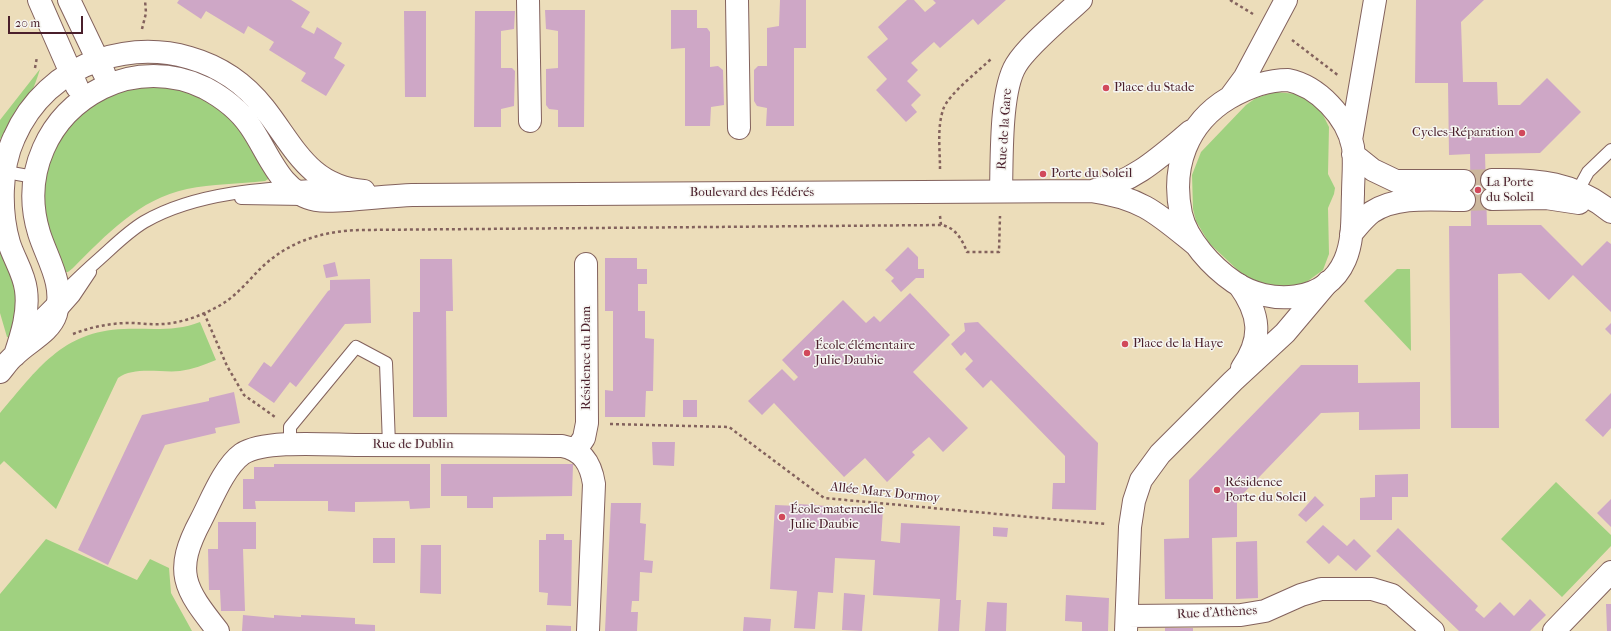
<!DOCTYPE html>
<meta charset="utf-8">
<style>
body{margin:0}
#map{position:relative;width:1611px;height:631px;overflow:hidden;background:#ecddba;font-family:"IM FELL French Canon",serif}
canvas{display:block}
.scale{position:absolute;left:8px;top:16px;width:75px;height:18px;box-sizing:border-box;border:2px solid #4a1f2b;border-top:0;padding-left:5px;font-size:12px;line-height:14px;white-space:nowrap;color:#4a1f2b;-webkit-text-stroke:3px #f6f6f2;paint-order:stroke}
</style>
<div id="map">
<canvas width="1611" height="631"></canvas>
<div class="scale">20 m</div>
</div>
<script>
const ctx = document.querySelector('canvas').getContext('2d');
ctx.lineJoin = 'round';
function fill(path, color) { ctx.fillStyle = color; ctx.fill(path, 'evenodd'); }
function trace(path, color, width, dash) { ctx.strokeStyle = color; ctx.lineWidth = width; ctx.lineCap = dash ? 'butt' : 'round'; ctx.setLineDash(dash || []); ctx.stroke(path); }
function label(font, color, halo, rows, align = 'center') {
  ctx.font = font + ' "IM FELL French Canon",serif'; ctx.lineWidth = 3; ctx.setLineDash([]); ctx.textBaseline = 'middle'; ctx.strokeStyle = halo; ctx.fillStyle = color; for (const [text, x, y, turn = 0] of rows) {
    ctx.save(); ctx.translate(x, y); ctx.rotate((+turn || 0) * Math.PI / 180); ctx.textAlign = isNaN(turn) ? turn : align; if (halo) ctx.strokeText(text, 0, 0); ctx.fillText(text, 0, 0); ctx.restore();
  }
}
fill(new Path2D(`
 M40 69C34 90 18 126 0 139V120Z
 M138 84 186 88 230 113 270 178 265 181C239 184 212 184 187 189 139 199 106 235 73 268L68 272H63L52 246 41 195 54 145 89 104Z
 M1275 92 1297 94 1306 98 1321 111 1329 127 1328 174 1335 188 1334 194 1328 208 1329 254 1323 270 1301 286 1264 287 1244 276 1209 243 1196 221 1193 209 1192 175 1201 152 1246 105 1256 98Z
 M0 244 20 298 10 338 7 337 0 313Z
 M1397 269H1410L1411 351 1364 301Z
 M200 322 216 360C204 365 193 369 180 371 161 373 134 366 118 378L56 509 4 461 0 465V413C37 370 62 331 124 329 150 328 175 332 200 322Z
 M1556 482 1611 535V546L1562 597 1501 539Z
 M46 539 137 580 150 559 169 568 171 593 192 631H0V594Z`), '#a0d180');
fill(new Path2D(`
 M179 0H291L310 12 301 27 314 34 317 27 342 43 334 58 345 65 326 96 301 81 306 73 269 50 274 42 248 26 244 34 206 11 201 19 177 3Z
 M780 0H806V48H794V126H766L767 108 757 106 754 101V70L758 66H767V28L779 26Z
 M907 0H914L925 12 936 3 933 0H1006L978 25 973 19 940 48 934 42 911 63 918 70 907 81 921 95 911 105 917 112 906 122 876 90 887 79 867 57 888 39 878 27Z
 M1416 0H1484L1461 22 1463 82H1497L1498 105H1520L1547 78 1581 112 1540 153 1485 154 1487 225H1541L1582 266 1607 241 1611 244V312L1573 275 1549 300 1521 273 1498 274 1499 428H1451L1449 226H1471L1470 154 1449 155 1448 83H1415Z
 M545 10H585L584 127H558V110L549 109 546 105V69L558 68V31L546 29Z
 M671 10H697V28H707L710 32V67L718 66 723 70 724 105 711 107 710 126H685V48L671 49Z
 M404 11H426V97H405Z
 M475 11H515L514 29 501 31V68H512L515 71 514 106 501 109V127H474Z
 M908 247 918 257V269H924V278H916L901 292 891 281 894 278 885 270Z
 M605 258H637V269H647V284H638V311H645V338L654 339 653 391H646L645 417H605V390L613 391V311H605Z
 M420 259H452L453 311H446L447 417H413V312H420Z
 M335 262 338 276 326 278 323 265Z
 M370 279 371 323 345 324 296 387 290 382 274 403 248 385 264 362 271 367 328 291 330 290V280Z
 M910 293 950 335 913 372 968 428 943 452 929 437 912 452 915 455 887 482 865 458 844 477 774 403 762 415 748 401 782 369 794 381 798 377 782 360 843 300 866 323 874 316 880 322Z
 M978 322 1098 443 1096 510 1052 509 1053 483H1065V456L991 380 983 388 965 369 973 361 965 352 961 356 951 344 965 331 964 323Z
 M1611 323V335L1605 329Z
 M1301 365H1358V383L1420 382V429L1359 430V412L1321 413 1237 500V537L1212 538 1213 599H1165L1164 539 1189 538V480Z
 M234 392 240 423 215 428 216 433 165 445 108 565 78 550 142 415 209 401V398Z
 M1611 393V428L1603 437 1585 420Z
 M683 400H697V417H683Z
 M652 442H675L674 466 653 465Z
 M274 464H430V508L410 509 409 501 355 502V512L328 511V501H255L256 509H243V479H254V467H274Z
 M441 464H573L572 496 493 497V508H467V496H441Z
 M1408 474V497H1392V520H1360V498L1375 497V475Z
 M1315 496 1324 505 1306 522 1298 515Z
 M1611 499V527L1597 513Z
 M611 503H641L640 523 646 524 644 560 653 561 652 573 640 572 639 601H632L631 612H638L637 631H605Z
 M799 504 883 510 881 541 900 543 901 523 960 526 956 600H961L959 631H938L940 599 873 595 875 560 835 558 833 593 818 592 815 629 794 628 797 591 770 589 775 505 799 506Z
 M218 522H256V549H243L245 611H221L220 590H209L208 549H218Z
 M1323 525 1347 546 1354 539 1371 556 1356 571 1338 555 1329 564 1306 542Z
 M993 527 1008 528 1007 537 993 536Z
 M1398 528 1478 606 1475 610 1484 618 1500 602 1514 616 1530 599 1546 615 1530 631H1459L1376 551Z
 M546 534H564V540H572L571 606 547 605 548 593 539 592V540H546Z
 M373 538H395V563H373Z
 M1257 541 1258 598 1236 599V542Z
 M421 545H441V594L420 593Z
 M844 593 865 595 862 631 842 630Z
 M1066 595 1109 598 1108 631H1082V622L1065 621Z
 M987 602 1007 603 1006 631H985Z
 M1606 604H1611V631H1607Z
 M243 615 274 618V615L301 617V615L355 618V624L375 625V631H242Z
 M744 617 771 619 770 631H743Z
 M546 625 571 626V631H546Z
 M1165 628H1193V631H1165Z`), '#cea7c6');
trace(new Path2D(`
 M1464 181 1492 180
 M1464 200 1492 199`), '#ccb79d', 22, [22, 11]);
const lane = new Path2D(`
 M0 171 34 177
 M1575 196 1588 172 1611 150
 M241 198 304 199
 M59 313 74 296 90 272
 M25 331C49 307 72 283 97 261 113 247 126 233 144 222 197 191 271 188 331 185
 M290 445V427L356 347 386 363 389 445`);
const street = new Path2D(`
 M528 0 530 121
 M737 0 739 128
 M1001 191C1002 159 1000 91 1016 65 1028 45 1063 17 1081 0
 M1239 285C1260 314 1263 338 1242 368
 M576 450 584 438 587 423 586 264
 M1127 616 1241 615 1265 611 1301 595 1321 589H1372L1392 595 1433 631
 M218 631C184 588 173 572 201 520 211 501 224 467 242 454 265 439 331 445 359 445 427 445 495 445 562 446 583 450 591 464 594 484L588 631
 M1126 631 1130 527 1134 501 1141 480 1160 454 1233 381 1285 333 1328 282
 M1554 631 1611 572`);
const secondary = new Path2D(`
 M39 0 77 87
 M69 0 104 73
 M1288 80C1318 86 1347 117 1353 147 1355 162 1353 179 1353 194 1352 216 1354 239 1345 260 1326 304 1269 306 1234 282 1212 267 1187 240 1181 214 1171 167 1187 123 1229 98 1248 87 1266 80 1288 80Z
 M1231 96 1245 77 1286 0
 M1351 140 1375 0
 M1353 154 1373 170 1396 181H1464
 M1492 180C1538 179 1574 182 1611 212
 M1095 190C1134 182 1161 156 1191 131
 M1492 199 1546 198 1579 203
 M1351 234C1358 226 1364 218 1372 212 1397 195 1436 200 1464 200
 M15 355C22 334 29 312 26 290 24 273 14 259 9 243 0 212 0 168 14 138 30 101 60 73 99 60 159 40 225 58 264 108 294 146 309 187 364 191
 M0 372C5 366 9 360 14 356 27 342 50 333 56 314 65 284 47 259 39 233 21 174 48 115 102 88 134 72 173 72 205 88 222 97 239 110 250 126 269 153 280 193 316 200 327 202 338 200 348 200 369 198 390 196 412 195L1092 191C1142 198 1158 214 1196 245`);
trace(lane, '#83625d', 14);
trace(street, '#83625d', 24);
trace(secondary, '#83625d', 24);
trace(new Path2D(`
 M1230 0 1253 14
 M142 29 146 13 145 0
 M1292 40 1339 76
 M35 68 37 57
 M940 169C940 150 937 128 943 110 947 95 980 70 992 58
 M940 216 941 225
 M204 313 227 366 244 395 275 417
 M73 334C91 327 110 323 130 323 141 323 152 325 163 324 181 323 200 316 215 308 234 299 247 282 261 268 289 241 323 231 361 230L941 225C955 227 962 239 967 252H999L1000 216
 M610 424 729 427 824 498 1106 524`), '#83625d', 2.5, [3, 3]);
trace(lane, '#fff', 12);
trace(street, '#fff', 22);
trace(secondary, '#fff', 22);
for (const [x, y, r, color] of [
 [1106,88,4,"#d1495b"],
 [1522,133,4,"#d1495b"],
 [1043,174,4,"#d1495b"],
 [1478,190,4,"#d1495b"],
 [1125,344,4,"#d1495b"],
 [807,353,4,"#d1495b"],
 [1217,490,4,"#d1495b"],
 [782,517,4,"#d1495b"]
]) { const dot = new Path2D(); dot.arc(x, y, r, 0, 2 * Math.PI); ctx.fillStyle = color; ctx.fill(dot); trace(dot, '#f6f6f2', 1.5); }
label('13px', '#4a1f2b', '#f6f6f2', [
 ["Place du Stade",1114,88],
 ["Cycles-Réparation",1514,133,"right"],
 ["Porte du Soleil",1051,174],
 ["La Porte",1486,183],
 ["du Soleil",1486,198],
 ["Place de la Haye",1133,344],
 ["École élémentaire",815,346],
 ["Julie Daubie",815,361],
 ["Résidence",1225,483],
 ["Porte du Soleil",1225,498],
 ["École maternelle",790,510],
 ["Julie Daubie",790,525]
], 'left');
label('13px', '#4a1f2b', '#f6f6f2', [
 ["Rue de la Gare",1005,129,-86],
 ["Boulevard des Fédérés",752,193],
 ["Résidence du Dam",587,358,-90],
 ["Rue de Dublin",413,445],
 ["Allée Marx Dormoy",885,493,6],
 ["Rue d'Athènes",1217,613,-3]
]);
</script>
